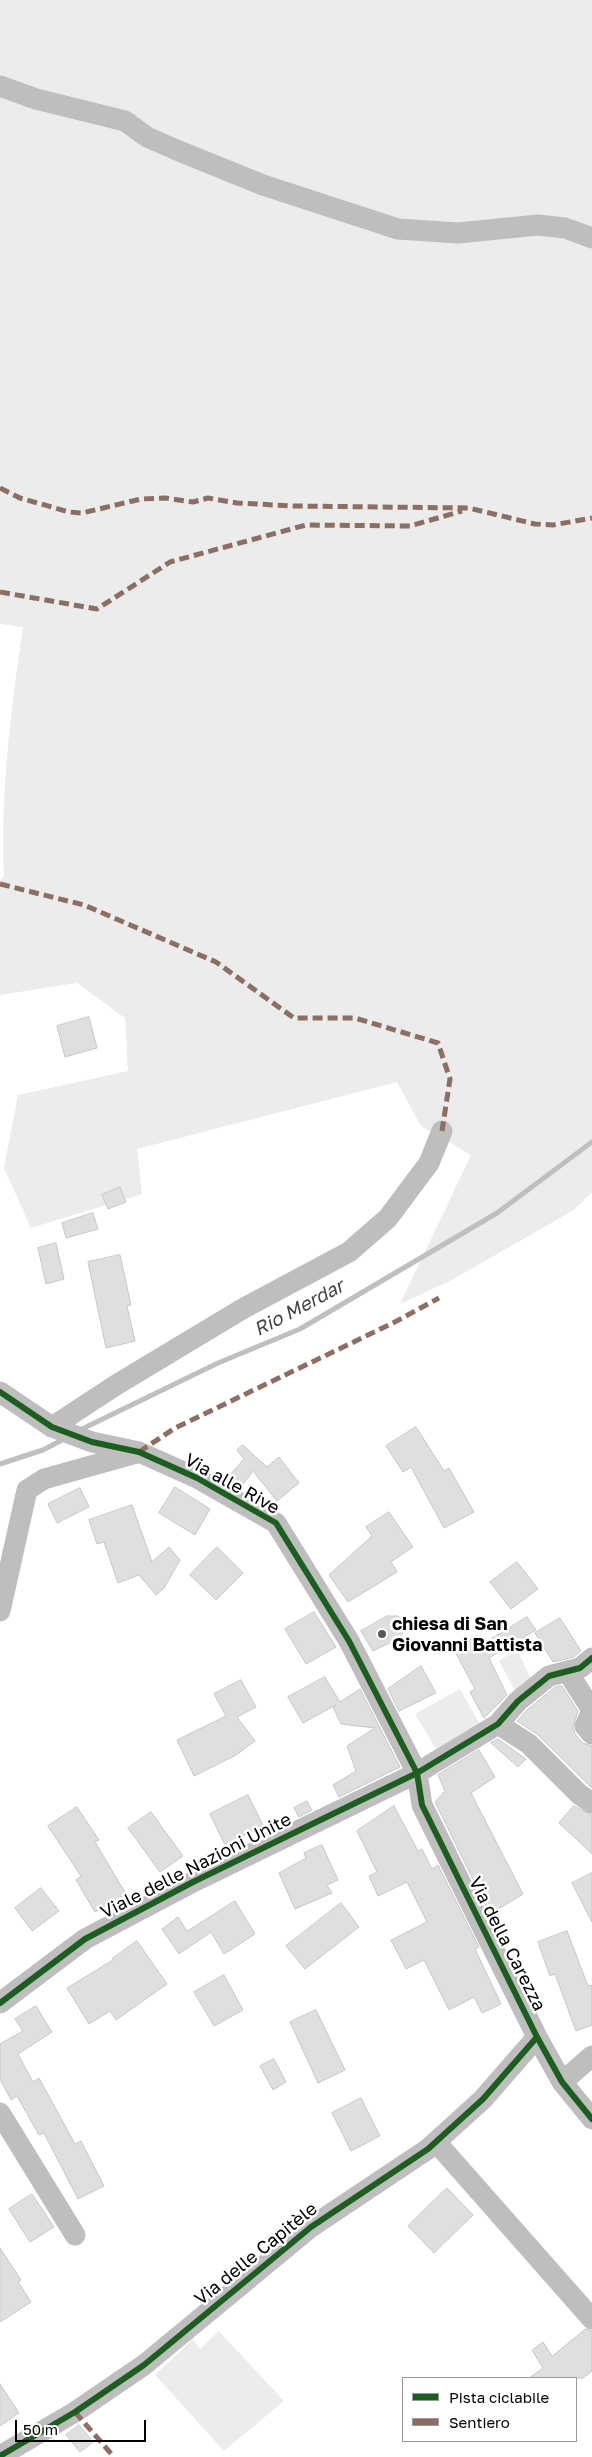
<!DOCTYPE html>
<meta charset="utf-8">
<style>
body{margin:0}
#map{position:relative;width:592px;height:2457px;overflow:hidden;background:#fff;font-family:"Golos Text",sans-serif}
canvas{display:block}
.legend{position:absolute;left:402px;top:2377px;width:175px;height:65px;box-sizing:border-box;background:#fff;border:1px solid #999;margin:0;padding:6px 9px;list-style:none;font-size:15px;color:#000}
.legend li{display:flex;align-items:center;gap:10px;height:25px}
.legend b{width:25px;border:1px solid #999}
.scale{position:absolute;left:15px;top:2420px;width:131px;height:22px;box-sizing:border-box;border:2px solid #000;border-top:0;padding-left:6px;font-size:15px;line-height:18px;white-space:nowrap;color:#000;-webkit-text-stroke:4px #fff;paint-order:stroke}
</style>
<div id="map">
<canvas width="592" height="2457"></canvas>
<ul class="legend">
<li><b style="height:6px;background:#1b5e20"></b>Pista ciclabile</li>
<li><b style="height:6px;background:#8d6e63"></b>Sentiero</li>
</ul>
<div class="scale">50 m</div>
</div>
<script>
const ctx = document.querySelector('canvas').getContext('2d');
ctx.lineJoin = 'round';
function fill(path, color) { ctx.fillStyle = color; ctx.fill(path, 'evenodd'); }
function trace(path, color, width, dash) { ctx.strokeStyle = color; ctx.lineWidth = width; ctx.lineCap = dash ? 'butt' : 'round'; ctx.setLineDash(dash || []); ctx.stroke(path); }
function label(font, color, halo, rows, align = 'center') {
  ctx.font = font + ' "Golos Text",sans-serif'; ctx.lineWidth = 5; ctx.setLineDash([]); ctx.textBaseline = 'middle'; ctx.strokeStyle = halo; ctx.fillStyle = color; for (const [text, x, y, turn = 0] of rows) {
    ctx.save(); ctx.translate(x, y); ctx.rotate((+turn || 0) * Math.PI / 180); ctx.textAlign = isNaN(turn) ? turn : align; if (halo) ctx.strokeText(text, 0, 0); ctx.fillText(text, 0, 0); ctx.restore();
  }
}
fill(new Path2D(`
 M0 0H592V1192L574 1210 450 1281 400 1304 471 1155 421 1126 397 1082 137 1149 142 1194 31 1228 4 1168 18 1095 128 1071 125 1018 77 983 0 995V880L4 877C0 794 11 710 23 627L0 624Z
 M517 1649 533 1684 517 1694 499 1661Z
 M460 1689 481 1726 439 1754 415 1714Z
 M219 2331 284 2401 224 2451 155 2375 193 2339 200 2349Z`), '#ececec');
trace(new Path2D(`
 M80 1430 218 1363 300 1329 497 1213 592 1142
 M0 1464 43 1450 64 1439`), '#bfbfbf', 5);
const building = new Path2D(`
 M89 1017 97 1048 65 1057 57 1026Z
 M120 1187 126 1202 108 1209 102 1195Z
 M93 1213 98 1229 66 1238 62 1223Z
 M56 1243 64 1279 46 1284 38 1248Z
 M120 1255 131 1305 127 1306 135 1341 106 1348 88 1262Z
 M416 1427 444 1471 449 1468 474 1512 444 1528 411 1467 403 1472 386 1446Z
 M243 1445 267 1467 279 1457 299 1483 277 1501 253 1471 241 1487 228 1477 244 1459 237 1450Z
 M175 1487 210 1509 195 1535 159 1513Z
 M80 1488 89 1507 57 1523 48 1504Z
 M132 1505 152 1562 169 1547 180 1560 164 1588 156 1595 139 1575 118 1583 104 1542 97 1544 89 1520Z
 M389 1512 413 1547 391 1562 397 1572 348 1602 329 1575 372 1536 366 1527Z
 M217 1547 243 1573 216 1600 190 1575Z
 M517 1562 538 1589 511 1609 490 1582Z
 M314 1612 336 1647 306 1664 285 1629Z
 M387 1616H398L404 1621 405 1629 400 1638 373 1651 361 1631Z
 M527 1617 536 1630 489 1658 507 1695 484 1718 470 1692 475 1689 453 1648 477 1635 482 1644Z
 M560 1618 581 1651 574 1657 553 1662 535 1633Z
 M421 1666 436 1693 399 1711 388 1689Z
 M325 1677 340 1702 360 1689 400 1767 339 1797 333 1785 356 1771 347 1746 375 1728 341 1724 333 1707 336 1705 303 1723 288 1697Z
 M241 1680 256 1707 237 1717 255 1741 236 1755 194 1776 177 1740 226 1716 214 1694Z
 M562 1686 578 1711 573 1727 575 1734 583 1743 592 1746V1788L538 1735 517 1721 527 1710 555 1687Z
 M498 1739 526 1759 518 1767 491 1743Z
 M479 1750 495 1777 471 1793 523 1894 490 1914 435 1802 445 1791 438 1775Z
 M248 1795 263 1825 225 1845 210 1814Z
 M307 1801 312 1810 299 1817 294 1808Z
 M394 1806 418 1851 422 1849 432 1869 438 1865 479 1947 475 1949 501 2004 482 2013 474 1997 449 2010 424 1960 406 1969 391 1940 427 1922 407 1882 378 1896 369 1876 377 1872 357 1831Z
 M574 1806 592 1815V1854L559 1823Z
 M77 1807 99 1840 95 1842 126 1894 95 1912 76 1880 81 1876 48 1826Z
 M151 1812 183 1856 160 1872 128 1828Z
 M322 1845 338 1880 327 1885 332 1893 295 1909 279 1873 306 1858 304 1853Z
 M592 1873V1922L572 1883Z
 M41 1888 59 1911 32 1931 15 1908Z
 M235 1901 255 1934 224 1954 211 1932 179 1954 162 1929 178 1917 187 1931Z
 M341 1903 359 1927 305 1969 286 1946Z
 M567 1931 588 1986 592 1985V2025L576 2031 555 1974 550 1976 538 1942Z
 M137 1941 167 1984 116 2020 110 2011 89 2024 67 1988 113 1960 112 1959Z
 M224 1975 243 2010 214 2026 194 1992Z
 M36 2006 52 2032 18 2054 33 2082 39 2078 75 2144 81 2141 104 2186 78 2199 44 2133 39 2135 17 2096 11 2100 0 2079V2044L23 2031 15 2019Z
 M316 2010 345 2070 318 2083 290 2022Z
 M274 2059 286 2082 273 2090 260 2066Z
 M361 2098 380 2136 351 2151 332 2113Z
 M447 2188 473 2215 434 2253 408 2226Z
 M32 2194 54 2227 30 2242 9 2209Z
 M0 2248 21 2280 18 2282 31 2302 0 2322Z
 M586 2329 592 2331V2371L583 2378H529L543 2368 532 2350 543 2342 552 2356Z
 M0 2384 19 2413 0 2426Z
 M79 2425 93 2442 80 2452 66 2435Z`);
fill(building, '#dfdfdf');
trace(building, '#c7c7c7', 1);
trace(new Path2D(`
 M0 86 36 99 125 121 147 137 179 151 263 185 398 229 458 233 538 225 565 228 592 238
 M0 1392 52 1427 92 1442 139 1452 197 1478 276 1523 349 1641 417 1773 422 1805 537 2037 562 2082 592 2119
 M52 1427 116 1385 244 1308 349 1252 388 1218 429 1163 442 1131
 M0 1611 27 1490 44 1479 137 1453
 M567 1671 592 1710
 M592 1711 585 1726 592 1734
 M498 1724 529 1744 579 1794 592 1803
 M0 2003 85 1939 193 1882 417 1773 498 1724 518 1701 549 1676 580 1668 592 1658
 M562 2082 592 2056
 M0 2113 75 2235
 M436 2142 592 2319
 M0 2456 75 2412 144 2365 311 2227 428 2149 483 2099 537 2037`), '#bebebe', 21);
trace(new Path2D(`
 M0 488 20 498 69 512 82 513 141 499 165 498 193 502 208 498 237 503 294 506 469 508 535 524 553 525 592 518
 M0 592 97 609 170 562 306 525 410 526 462 511
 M0 884 84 905 216 962 294 1018H355L438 1043 450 1079 442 1131
 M139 1452 175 1428 393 1323 439 1298
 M75 2412 114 2457`), '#8d6e63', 5, [10, 5]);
trace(new Path2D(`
 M0 1392 52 1427 92 1442 139 1452 197 1478 276 1523 349 1641 417 1773 422 1805 537 2037 562 2082 592 2119
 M0 2003 85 1939 193 1882 417 1773 498 1724 518 1701 549 1676 580 1668 592 1658
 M0 2456 75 2412 144 2365 311 2227 428 2149 483 2099 537 2037`), '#1b5e20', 6);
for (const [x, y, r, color] of [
 [382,1634,5,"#595959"]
]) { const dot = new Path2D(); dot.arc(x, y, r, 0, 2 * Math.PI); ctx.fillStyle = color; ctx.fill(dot); trace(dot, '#fff', 2); }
label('18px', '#000', '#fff', [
 ["Via alle Rive",232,1484,29],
 ["Viale delle Nazioni Unite",196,1866,-27],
 ["Via della Carezza",507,1944,63],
 ["Via delle Capitèle",256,2254,-39]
]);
label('bold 18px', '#000', '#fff', [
 ["chiesa di San",392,1624],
 ["Giovanni Battista",392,1645]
], 'left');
label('italic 19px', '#444', '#fff', [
 ["Rio Merdar",299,1308,-28]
]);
</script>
